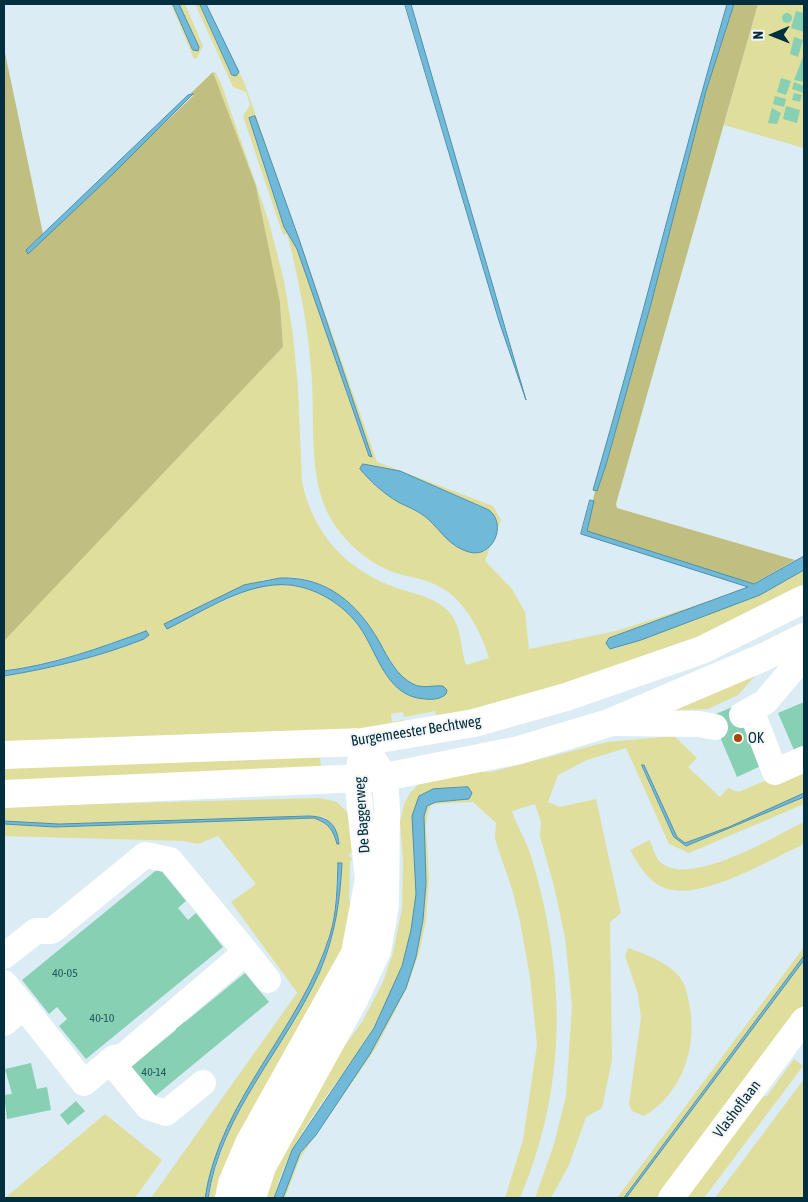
<!DOCTYPE html>
<style>
body{margin:0}
#map{position:relative;width:808px;height:1202px;overflow:hidden;background:#dbecf4;font-family:"Asap Condensed",sans-serif}
canvas{display:block}
.frame{position:absolute;inset:0;border:5px solid #022f3f;pointer-events:none}
.north{position:absolute;left:748px;top:10px;width:50px;height:50px;-webkit-text-stroke:4px #f6f6f6;paint-order:stroke;rotate:269deg;font-size:14px;font-weight:700;line-height:20px;text-align:center;color:#022f3f}
.north::after{content:'';display:block;margin:auto;width:18px;height:22px;background:#022f3f;clip-path:polygon(50% 0,100% 100%,50% 72%,0 100%)}
</style>
<div id="map">
<canvas width="808" height="1202"></canvas>
<div class="frame"></div>
<div class="north">N</div>
</div>
<script>
const ctx = document.querySelector('canvas').getContext('2d');
ctx.lineJoin = 'round';
function fill(path, color) { ctx.fillStyle = color; ctx.fill(path, 'evenodd'); }
function trace(path, color, width, dash) { ctx.strokeStyle = color; ctx.lineWidth = width; ctx.lineCap = dash ? 'butt' : 'round'; ctx.setLineDash(dash || []); ctx.stroke(path); }
function label(font, color, halo, rows, align = 'center') {
  ctx.font = font + ' "Asap Condensed",sans-serif'; ctx.lineWidth = 4; ctx.setLineDash([]); ctx.textBaseline = 'middle'; ctx.strokeStyle = halo; ctx.fillStyle = color; for (const [text, x, y, turn = 0] of rows) {
    ctx.save(); ctx.translate(x, y); ctx.rotate((+turn || 0) * Math.PI / 180); ctx.textAlign = isNaN(turn) ? turn : align; if (halo) ctx.strokeText(text, 0, 0); ctx.fillText(text, 0, 0); ctx.restore();
  }
}
fill(new Path2D(`
 M171 4H173L193 50 199 47 179 4H185L203 46 197 58 194 59Z
 M195 4H200L232 74 236 76 239 72 244 82 377 462 493 506 501 520 498 528 497 520 489 510 400 471 363 464C370 495 405 500 427 518 438 527 446 539 458 548L462 550 485 552 490 547 485 561 512 589 525 612 529 649 616 631 728 595 609 638 612 649H614L760 595 804 570V585L761 609 626 669 437 720 435 711 404 717 403 712 391 714 392 722 404 720 405 725 366 731 4 746V676C52 668 105 660 146 631 99 648 53 663 4 671V641L283 347 280 302 256 186 213 72 216 73 221 83 269 222 284 281 293 335 298 388 302 482C313 534 347 571 397 588 415 594 435 597 449 612 462 627 460 646 466 665L489 658C482 634 466 602 442 588 429 580 414 578 399 574 372 566 347 545 332 521 306 478 316 417 311 368 308 327 300 286 290 245L287 234 283 235 243 116 250 105 246 92 233 87ZM255 117 300 242 372 456H369L297 249 284 227 249 119ZM290 577C328 580 359 606 377 639 387 655 395 674 413 684 422 689 433 685 443 686L437 698C389 706 383 661 362 630 342 599 304 579 267 586 245 589 226 600 207 610L262 580Z
 M758 4H804V148L724 125Z
 M757 674 738 695 708 709 674 710Z
 M674 736 697 758 688 767 720 797 728 788 738 792 796 768 804 769V793L729 827 685 843 677 837 645 765 642 767 674 837 686 846 804 797V804L689 853 669 844 626 748 587 760 558 775 548 802 560 807 596 799 621 913 610 922 612 1060 602 1108 586 1117 569 1165 551 1198H535L554 1144 566 1096 572 1006 565 938 554 886 540 836 541 822 535 804 512 811C517 827 526 840 531 856 566 973 568 1085 520 1198H505L523 1140 537 1045 530 977 520 921 512 889 495 839 496 823 473 802 432 804 428 811 426 826 429 877 426 921 419 953 407 988 376 1048 300 1158 285 1198H283L300 1153 316 1135 370 1054 406 988 416 957 423 920 426 883 424 816 427 806 436 802 469 799 463 786 419 796C418 816 416 837 415 857 415 869 417 882 416 895 412 941 397 988 373 1028 340 1084 289 1134 274 1198H260L308 1096 362 1022 383 982 393 953 402 908 403 861 400 822 404 804 410 793 420 783 453 772H491L607 742Z
 M320 754 321 769 4 780V767Z
 M320 798 337 802 349 814 352 851 349 855 352 859 350 862 349 900 356 908 350 936 223 1198H208C217 1154 236 1111 260 1072 283 1035 310 998 326 957 337 926 340 896 342 864L338 863C335 887 337 911 330 935 302 1029 220 1099 205 1198H151L297 993 299 995 231 902 256 884 218 836 198 844 184 841 4 836V824L55 827 314 818C329 823 333 829 337 844L339 838 324 817 59 824 4 821V803L60 805Z
 M804 822V844C771 859 700 902 665 888 648 882 638 864 630 850L650 840C652 846 655 856 659 861 688 890 774 836 804 822Z
 M804 947V956L624 1198H617Z
 M628 948C645 954 665 961 678 975 685 983 687 992 689 1003 698 1045 683 1093 644 1116L632 1111 629 1104 641 1018 638 994 625 956Z
 M804 960V1004L658 1198H626Z
 M794 1059 803 1066 704 1198H683L758 1097 767 1096Z
 M804 1079V1198H715Z
 M105 1114 162 1160 135 1198H5Z`), '#dfde9c');
fill(new Path2D(`
 M734 4H758L616 504 617 508 795 560 753 584 586 531 595 491H597L606 465 651 304 706 91Z
 M4 48 43 234 26 250 79 205 193 96 191 93 213 72 256 186 280 302 283 347 4 641Z`), '#c1bf7f');
const water = new Path2D(`
 M173 4H179L199 47 198 51 193 50Z
 M200 4H206L239 72 236 76 232 75Z
 M405 4H411L526 400 499 321Z
 M727 4H734L706 91 651 304 606 465 597 491 593 490C640 329 680 165 727 4Z
 M193 94 115 172 28 254 26 250 188 95Z
 M255 116 300 242 372 457 369 456 297 249 284 227 249 118Z
 M363 464 400 471 489 510C508 525 492 559 469 552 450 547 441 531 428 519 419 511 408 507 398 502 383 493 371 482 360 469Z
 M590 500 594 501 587 531 754 584 804 556V570L760 595 641 640 610 649 606 643 609 638 748 587 581 534Z
 M280 578C327 576 358 604 380 643 388 658 397 676 413 684 422 689 433 685 443 686L447 690 446 694C441 699 432 700 425 699 383 697 377 646 355 621 339 602 315 588 290 585 247 581 204 611 167 629L164 624 244 585Z
 M146 631 149 635 144 639C99 657 52 668 4 676V671C53 665 100 648 146 631Z
 M642 765H644L677 837 685 843 729 827 804 793V797L686 846 674 837Z
 M468 787 472 793 469 799 436 802 427 806 424 816 426 883 423 920 416 957 406 988 370 1054 316 1135 300 1153 283 1198H274L292 1150 374 1028 402 966 411 930 416 894 412 816 419 796 433 789Z
 M310 816C328 817 337 824 339 844H337C333 829 328 823 314 818L55 827 4 824V821L59 824Z
 M338 863H342C340 901 335 936 320 971 286 1048 221 1112 208 1198H205C220 1099 301 1029 330 935 337 912 337 887 338 863Z
 M804 956V960L626 1198H624Z`);
fill(water, '#70b9d8');
trace(water, '#4f90aa', 1);
fill(new Path2D(`
 M796 11 804 13V32L791 28Z
 M782 18a5 5 0 1 1 10 0a5 5 0 1 1-10 0Z
 M794 37 803 40 798 57 790 54Z
 M804 54V82L794 80Z
 M781 78 791 81 786 95 777 92Z
 M794 82 804 86V93L792 89Z
 M794 93 802 95 800 102 792 100Z
 M775 96 786 99 784 107 773 104Z
 M786 106 800 110 797 123 783 119Z
 M772 108 781 113 777 124 768 123Z
 M804 702V753L797 757 778 713Z
 M737 705 763 765 737 777 711 716Z
 M159 868 186 901 178 908 188 920 196 913 223 947 86 1059 59 1026 67 1019 57 1007 49 1014 22 980Z
 M245 973 269 1002 149 1101 125 1071 176 1030 172 1025 181 1017 185 1022Z
 M31 1063 37 1089 47 1087 51 1110 7 1119 4 1095 12 1094 5 1069Z
 M76 1101 85 1111 68 1125 60 1115Z`), '#87d0b3');
trace(new Path2D(`
 M751 710 775 772 804 759
 M742 715 765 702 804 656
 M609 723 699 724 715 727
 M4 956 36 931H52L145 855 170 860 246 952
 M4 983 24 1007 4 1023
 M24 1007 84 1083 114 1058 124 1056 246 952 268 980
 M110 1061 148 1107 166 1113 203 1083
 M228 1198 231 1183 248 1143 354 953 368 879 357 780 361 756
 M253 1198 263 1167 354 1002 378 951 386 906 387 809 385 777 362 742
 M671 1198 804 1020`), '#fff', 26);
trace(new Path2D(`
 M4 755 362 742 474 723 566 697 702 650 804 599
 M4 794 385 777 519 750 609 723 764 657 804 637`), '#fff', 28);
for (const [x, y, r, color] of [
 [738,738,5,"#a74600"]
]) { const dot = new Path2D(); dot.arc(x, y, r, 0, 2 * Math.PI); ctx.fillStyle = color; ctx.fill(dot); trace(dot, '#f6f6f6', 2); }
label('12px', '#23575c', null, [
 ["40-05",65,973],
 ["40-10",102,1018],
 ["40-14",154,1072]
]);
label('15px', '#022f3f', '#f6f6f6', [
 ["Burgemeester Bechtweg",416,731,-9],
 ["De Baggerweg",362,815,-94],
 ["Vlashoflaan",737,1109,-53]
]);
label('15px', '#022f3f', '#f6f6f6', [
 ["OK",748,738]
], 'left');
</script>
